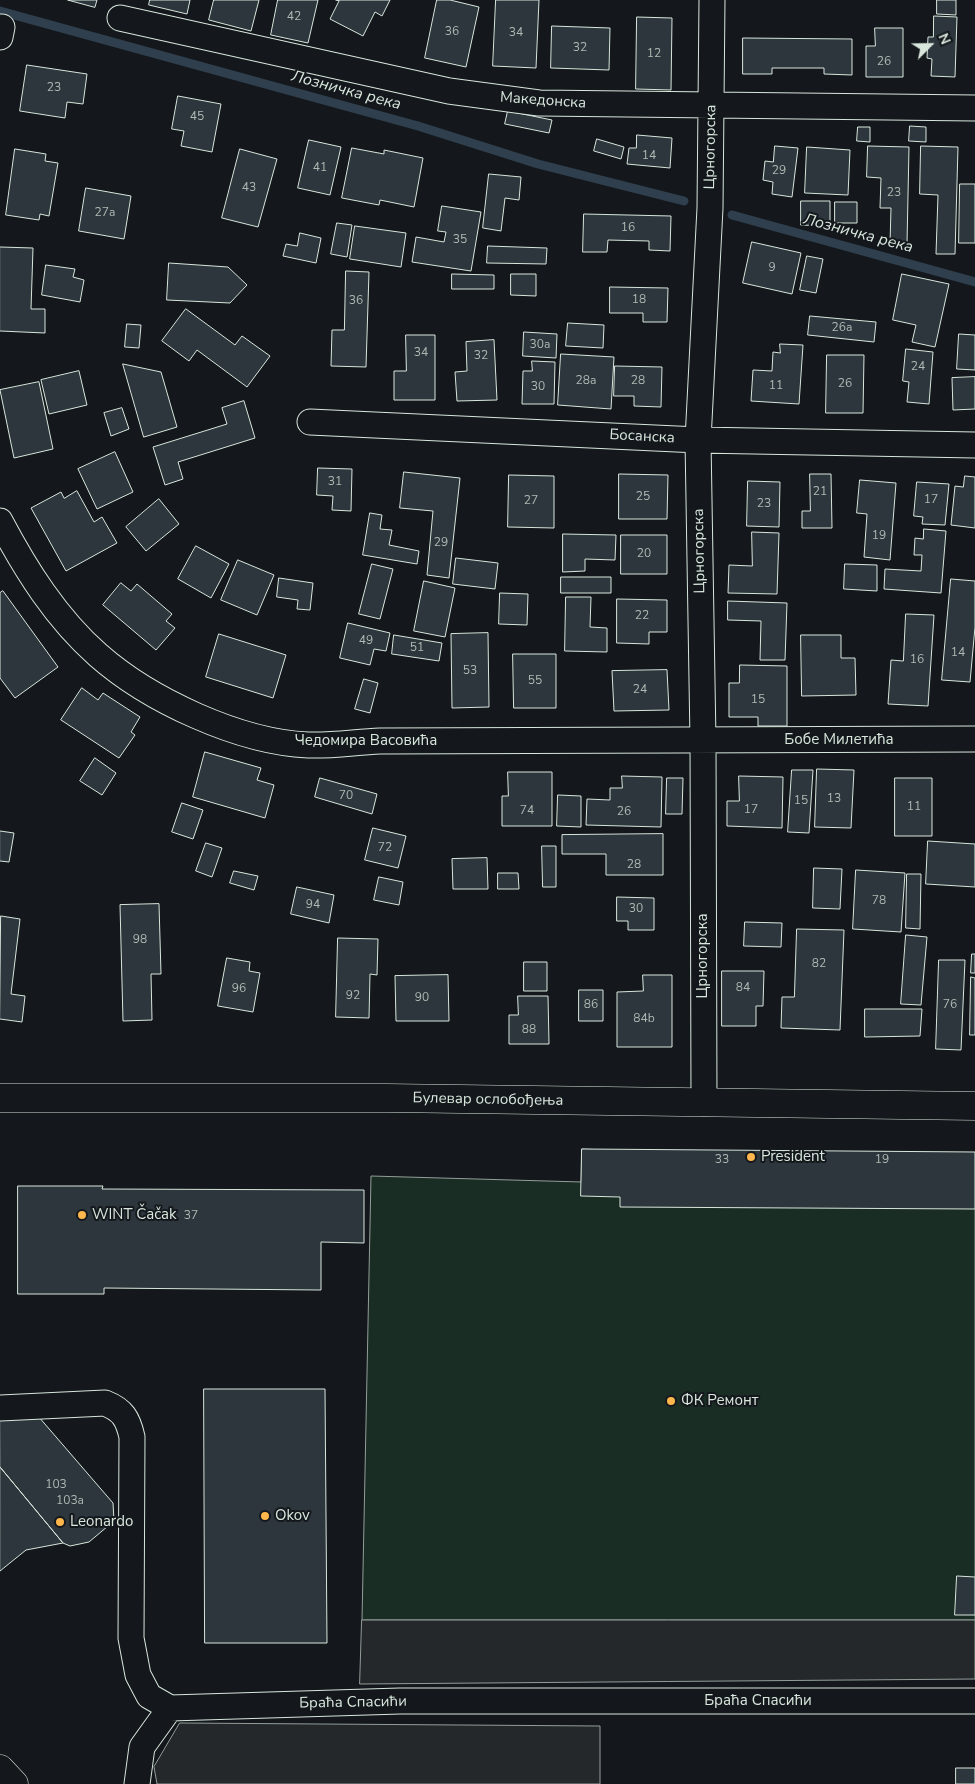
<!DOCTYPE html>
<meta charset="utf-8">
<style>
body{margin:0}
#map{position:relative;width:975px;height:1784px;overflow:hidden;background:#14181c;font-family:"Nunito Sans",sans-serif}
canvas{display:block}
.north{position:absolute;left:905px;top:20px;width:50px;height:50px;-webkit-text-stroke:4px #14181c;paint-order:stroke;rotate:67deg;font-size:14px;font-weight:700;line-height:20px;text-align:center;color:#d8e6dc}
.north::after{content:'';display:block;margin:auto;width:18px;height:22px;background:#d8e6dc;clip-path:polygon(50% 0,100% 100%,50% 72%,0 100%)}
</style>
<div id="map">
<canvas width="975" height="1784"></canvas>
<div class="north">N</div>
</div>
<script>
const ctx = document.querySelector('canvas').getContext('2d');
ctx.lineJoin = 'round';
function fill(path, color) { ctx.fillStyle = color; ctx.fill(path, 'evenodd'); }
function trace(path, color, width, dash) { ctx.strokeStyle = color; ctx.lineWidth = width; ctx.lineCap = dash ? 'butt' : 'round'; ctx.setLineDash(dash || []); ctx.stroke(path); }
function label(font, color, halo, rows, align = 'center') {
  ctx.font = font + ' "Nunito Sans",sans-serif'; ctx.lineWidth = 4; ctx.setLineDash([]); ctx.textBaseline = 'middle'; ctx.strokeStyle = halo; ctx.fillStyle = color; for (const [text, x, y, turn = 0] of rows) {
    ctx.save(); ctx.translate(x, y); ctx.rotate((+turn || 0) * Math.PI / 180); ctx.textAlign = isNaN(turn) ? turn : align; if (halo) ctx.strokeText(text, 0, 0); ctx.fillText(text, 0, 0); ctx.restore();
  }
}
const green = new Path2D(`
 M582 1149 975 1165V1620H362L371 1176 581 1182Z`);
fill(green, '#1a2d24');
trace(green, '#939e99', 1);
const parking = new Path2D(`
 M362 1620H975V1679L360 1684Z
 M180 1723 600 1726V1784H157L154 1767Z`);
fill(parking, '#24282b');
trace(parking, '#939e99', 1);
trace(new Path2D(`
 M0 11 418 126 538 164 684 201
 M732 215 975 282`), '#2f3f4d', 9);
const building = new Path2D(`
 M68 0H97L95 7Z
 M150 0H190L187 14 149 5Z
 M214 0H259L251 31 209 20Z
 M278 0H318L308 43 271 35Z
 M336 0H390L382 16 375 12 363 36 330 19 339 1Z
 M437 0H450L479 7 466 67 425 58Z
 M496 0H539L536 68 493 66Z
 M937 0H956V15L937 14Z
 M934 16 957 17 955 77 931 76 932 59 927 58 928 37H933Z
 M637 17 672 18 671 90 636 89Z
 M552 26 610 28 609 70 551 68Z
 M875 28H903V77H866V46H875Z
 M743 38 852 39V75L824 74V68H772V74H743Z
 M27 65 87 74 83 104 67 102 65 118 20 111Z
 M178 96 221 104 212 152 181 146 184 131 172 129Z
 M508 111 552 120 549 133 505 124Z
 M910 126 926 127V142L909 141Z
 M858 127H870V142L857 141Z
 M637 135 672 138 670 168 627 164 629 148H636Z
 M597 139 624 147 621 159 594 151Z
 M309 140 341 147 330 195 298 188Z
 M775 146 798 148 792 197 772 194 773 182 763 180 765 161 773 162Z
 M868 146 909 147 907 244H890L891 208H880L881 178 867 177Z
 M921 146 958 147 955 254H936L938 195 920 194Z
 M807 147 850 150 848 195 805 193Z
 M352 148 384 154V150L423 158 414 207 380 200 379 205 342 198Z
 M15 149 46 154 45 161 58 163 49 216 40 214 39 220 6 215Z
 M240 149 277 159 258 227 222 218Z
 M489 174 521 177 519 200 505 198 501 231 483 228Z
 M960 184H975V243H959Z
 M86 188 131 196 124 239 79 231Z
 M801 201H830V226L801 225Z
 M835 202H857V223H835Z
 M442 206 481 212 471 271 412 262 416 237 444 242 446 232 438 231Z
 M584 214 671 216 670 251 649 250V241L608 240 607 252H583Z
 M337 223 352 225 347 257 331 254Z
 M355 226 406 233 401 267 350 259Z
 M300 233 321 238 316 263 283 256 286 244 297 246Z
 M752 242 801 253 792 294 743 283Z
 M488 246 547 248 546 264 487 263Z
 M0 247 33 248 31 309H45V333L0 331Z
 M807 256 823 259 816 293 800 290Z
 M169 263 228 267 247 285 230 303 167 300Z
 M46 265 75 269 73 277 84 280 80 302 42 295Z
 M346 271 369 272 366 367 331 366 332 330H344Z
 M452 274 494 275V289H452Z
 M511 274H536V296L511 295Z
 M902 274 949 284 935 347 912 342 916 325 893 320Z
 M610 287 668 288 667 322H643V313H610Z
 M186 309 235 345 242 336 270 356 247 387 197 350 189 361 162 341Z
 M810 316 876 322 874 342 808 335Z
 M568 323 604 325 603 348 566 346Z
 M127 324 141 325 139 348 125 347Z
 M524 332 557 334 556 358 523 356Z
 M959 334 975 335V370L957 369Z
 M406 335H435V400H394V371H406Z
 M494 340 497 400 457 401 455 372 467 371 466 342Z
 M780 344 803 345 799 404 751 401 753 370 772 371 773 352 780 353Z
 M906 349 933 352 929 404 907 402 909 382 903 381Z
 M561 354 614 357 611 409 558 405Z
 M827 355H864L863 413H826Z
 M532 361 555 362 554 404H522L523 371H532Z
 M123 364 161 372 177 427 144 437Z
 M615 366 662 367 661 407 634 406V396H614Z
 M79 371 87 405 49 414 41 380Z
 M975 377V409L953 410 952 378Z
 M39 382 53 449 14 458 0 390Z
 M244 401 255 438 178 462 183 479 165 485 153 447 227 424 222 408Z
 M122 408 129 429 111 436 104 413Z
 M115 452 133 492 97 509 78 469Z
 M318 468 352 469 351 511 332 510 333 496 317 495Z
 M404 472 460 478 449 578 427 575 433 511 400 508Z
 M619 474 668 475 667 519H619Z
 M810 474H831L832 528H802V511H810Z
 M509 475 554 476V528L508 527Z
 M965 476 975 477V528L951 525 955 486 963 487Z
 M860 480 896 483 890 560 864 557 867 514 857 513Z
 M748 481 780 482 779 527 747 526Z
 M917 482 949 484 945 525 922 524 923 517 914 516Z
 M77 491 94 522 102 517 117 543 66 571 31 508 61 492 64 498Z
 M159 499 179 524 146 551 126 527Z
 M370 513 382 515 380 529 392 530 389 545 419 551 417 564 363 555Z
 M924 529 946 531 941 593 884 589 885 569 921 571 922 555H914L915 538 923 539Z
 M752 532 779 533 777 594 728 593 729 565 752 566Z
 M563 534 616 535 615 560 585 559V571L563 572Z
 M621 535H667V574H621Z
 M196 546 229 564 211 598 178 579Z
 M456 558 498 563 495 589 453 584Z
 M238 560 274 575 257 615 221 600Z
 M372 564 393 569 380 619 359 614Z
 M845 564 877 565V591L844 589Z
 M561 577H611V593H561Z
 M279 578 313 583 310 610 297 609 298 600 277 597Z
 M951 579 975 581V627L970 682 942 680Z
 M424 581 455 588 445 637 414 631Z
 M121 583 131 591 137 584 172 614 166 621 175 628 156 650 103 605Z
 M3 591 58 667 15 698 0 678V593Z
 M500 593 528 594 527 625 499 624Z
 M566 597H591L590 627 607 628V652L565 651Z
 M617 599 667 600V632H649V644L617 643Z
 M728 601 787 603 785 660H760L761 621 728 620Z
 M906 614 934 615 928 706 888 704 891 660 903 661Z
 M348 623 390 633 386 651 374 649 370 665 340 658Z
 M488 633 489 707 452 708 451 634Z
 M219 634 286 655 273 698 206 677Z
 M394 635 442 643 439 661 392 654Z
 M801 635H841V658H855L856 695 802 696Z
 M513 654H556V708H514Z
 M740 665 787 666V726H758V717H729V683H739Z
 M667 670 669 710 614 711 612 671Z
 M364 679 378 683 370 713 355 709Z
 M82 688 98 700 103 693 140 717 131 732 135 735 119 758 61 720Z
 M205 752 261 768 257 780 274 785 265 818 193 797Z
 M95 758 116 773 102 795 80 781Z
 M817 769 854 770 851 828 815 827Z
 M792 770H813L809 833 788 832Z
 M508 772H552V826H502V796H508Z
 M622 776 662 777 661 827 586 825 587 799 610 800V788H622Z
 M739 776 783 777 782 828 727 826V801H739Z
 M320 778 377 794 372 814 315 797Z
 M667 778H683L682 814H666Z
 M895 778H932V836H895Z
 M558 795 581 796V827L557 826Z
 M182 803 203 810 193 839 172 832Z
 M373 828 406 836 398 868 365 860Z
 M0 831 14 833 9 862 0 861Z
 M663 834V875H606V854H562V835Z
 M928 841 975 844V887L926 884Z
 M206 843 222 848 212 877 196 871Z
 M542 846H556V887H543Z
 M487 858 488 889H453L452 859Z
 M814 868 842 869 840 909 813 908Z
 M856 870 905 873 901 932 853 929Z
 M234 871 258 876 254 890 230 883Z
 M498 873H518L519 889H498Z
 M907 874H921L920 929 906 928Z
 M379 877 403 882 399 905 374 900Z
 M297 887 334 895 329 923 291 914Z
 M617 897 654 898V930H628V921H617Z
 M159 904 161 974H151L152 1020 123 1021 120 905Z
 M1 916 20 919 11 994 25 996 22 1022 0 1019Z
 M745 922 782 923 781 947 744 946Z
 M797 929 844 930 840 1030 781 1028 782 997H794Z
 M906 935 927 937 921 1005 901 1004Z
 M338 938 378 939 377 975 370 974 369 1018 336 1017Z
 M972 954H975V973H971Z
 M227 958 250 962 249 971 260 973 253 1012 218 1006Z
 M939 960H965L961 1050 936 1049Z
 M524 962H547V991H524Z
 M722 971H764L763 1006H756V1026H722Z
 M448 975 449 1021H396L395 976Z
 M643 975H672V1047H617V992L643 991Z
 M971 977 975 978V1035H970Z
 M579 990H603V1021H579Z
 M518 996H548L549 1044H509V1015H518Z
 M865 1009H922L920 1036 865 1037Z
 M582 1149 975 1152V1209L620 1207V1197L581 1196Z
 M18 1186H103L102 1189 364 1190V1243L321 1242V1290L104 1288V1294H18Z
 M204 1389H325L327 1643H205Z
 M0 1414 38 1416 113 1503 114 1521 89 1542 70 1546 63 1543 0 1467Z
 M0 1467 63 1543 26 1550 0 1571Z
 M957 1576 975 1577V1615H955Z
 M956 1768H975V1784H956Z`);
fill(building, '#2c363c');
trace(building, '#d8e6dc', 1);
const street = new Path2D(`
 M120 18 449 91 539 103 975 108
 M0 37 2 27
 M310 422 698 440 975 445
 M0 521C26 570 56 618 98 655 149 700 239 742 308 745 331 746 356 742 380 741L975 739
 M704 1103 703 741 698 440 710 208 712 0
 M0 1408 105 1403C123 1410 128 1419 132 1437L131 1638 138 1675 149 1696 170 1708 400 1701H975
 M137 1784 142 1747 170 1708`);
const secondary = new Path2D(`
 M0 1098H387L975 1106`);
const primary = new Path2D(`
 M0 1769 14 1784`);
trace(street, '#d8e6dc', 27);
trace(secondary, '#d8e6dc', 29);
trace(primary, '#d8e6dc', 29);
trace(street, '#14181c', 25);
trace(secondary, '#14181c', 28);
trace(primary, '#14181c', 28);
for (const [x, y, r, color] of [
 [751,1157,5,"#ffb74d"],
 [82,1215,5,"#ffb74d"],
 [671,1401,5,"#ffb74d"],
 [265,1516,5,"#ffb74d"],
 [60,1522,5,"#ffb74d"]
]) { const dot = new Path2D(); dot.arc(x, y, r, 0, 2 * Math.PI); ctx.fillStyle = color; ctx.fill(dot); trace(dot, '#14181c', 2); }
label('12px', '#adbab4', null, [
 ["42",294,17],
 ["36",452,32],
 ["34",516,33],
 ["32",580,48],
 ["12",654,54],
 ["26",884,62],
 ["23",54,88],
 ["45",197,117],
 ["14",649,156],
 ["41",320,168],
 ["29",779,171],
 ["43",249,188],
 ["23",894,193],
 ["27a",105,213],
 ["16",628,228],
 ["35",460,240],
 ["9",772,268],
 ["18",639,300],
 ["36",356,301],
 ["26a",842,328],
 ["30a",540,345],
 ["34",421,353],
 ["32",481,356],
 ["24",918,367],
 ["28a",586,381],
 ["28",638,381],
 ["26",845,384],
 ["11",776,386],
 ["30",538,387],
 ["31",335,482],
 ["21",820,492],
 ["25",643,497],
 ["17",931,500],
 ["27",531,501],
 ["23",764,504],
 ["19",879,536],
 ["29",441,543],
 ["20",644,554],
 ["22",642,616],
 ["49",366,641],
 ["51",417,648],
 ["14",958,653],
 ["16",917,660],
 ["53",470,671],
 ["55",535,681],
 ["24",640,690],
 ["15",758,700],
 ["70",346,796],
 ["13",834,799],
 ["15",801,801],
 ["11",914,807],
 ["17",751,810],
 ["74",527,811],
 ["26",624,812],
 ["72",385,848],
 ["28",634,865],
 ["78",879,901],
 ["94",313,905],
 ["30",636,909],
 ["98",140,940],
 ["82",819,964],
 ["84",743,988],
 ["96",239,989],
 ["92",353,996],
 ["90",422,998],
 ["86",591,1005],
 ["76",950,1005],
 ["84b",644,1019],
 ["88",529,1030],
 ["33",722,1160],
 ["19",882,1160],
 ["37",191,1216],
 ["103",56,1485],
 ["103a",70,1501]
]);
label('15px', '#d8e6dc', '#14181c', [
 ["Македонска",543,101,4],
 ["Црногорска",711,147,-89],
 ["Босанска",642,437,3],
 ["Црногорска",700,551,-91],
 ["Бобе Милетића",839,740],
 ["Чедомира Васовића",366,741],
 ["Црногорска",703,956,-90],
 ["Булевар ослобођења",488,1100,1],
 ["Браћа Спасићи",758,1701],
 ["Браћа Спасићи",353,1703,-1]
]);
label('15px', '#d8e6dc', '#14181c', [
 ["President",761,1157],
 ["WINT Čačak",92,1215],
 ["ФК Ремонт",681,1401],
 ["Okov",275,1516],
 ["Leonardo",70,1522]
], 'left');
label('italic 16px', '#d8e6dc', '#14181c', [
 ["Лозничка река",346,91,15],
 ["Лозничка река",858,234,15]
]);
</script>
